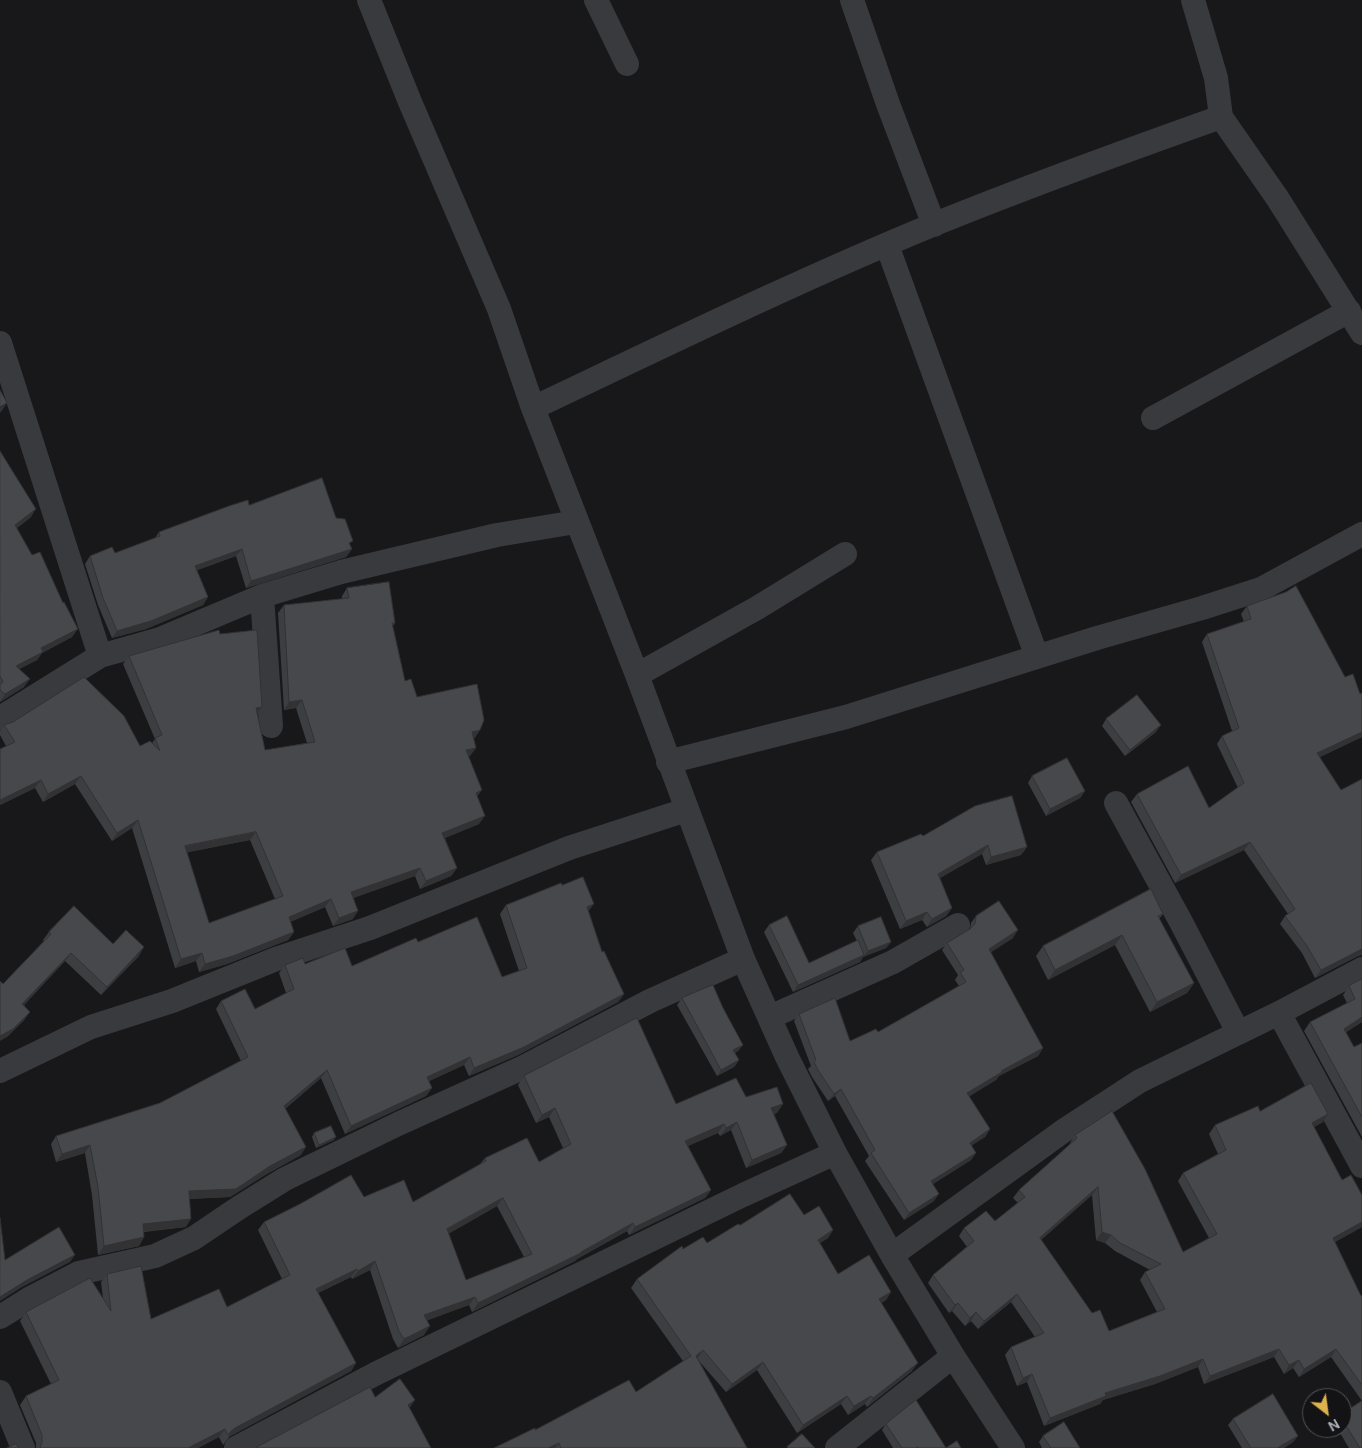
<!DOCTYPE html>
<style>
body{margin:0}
#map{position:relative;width:1362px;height:1448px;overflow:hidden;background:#18181a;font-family:"DM Sans",sans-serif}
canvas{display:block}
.north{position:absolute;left:1302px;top:1388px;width:50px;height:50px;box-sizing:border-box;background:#131315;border:1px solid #505156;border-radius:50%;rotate:150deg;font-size:14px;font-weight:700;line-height:20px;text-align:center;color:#acafb8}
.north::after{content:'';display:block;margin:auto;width:18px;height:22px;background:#ddb14c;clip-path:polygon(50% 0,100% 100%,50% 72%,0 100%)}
</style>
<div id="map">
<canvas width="1362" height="1448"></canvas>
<div class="north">N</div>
</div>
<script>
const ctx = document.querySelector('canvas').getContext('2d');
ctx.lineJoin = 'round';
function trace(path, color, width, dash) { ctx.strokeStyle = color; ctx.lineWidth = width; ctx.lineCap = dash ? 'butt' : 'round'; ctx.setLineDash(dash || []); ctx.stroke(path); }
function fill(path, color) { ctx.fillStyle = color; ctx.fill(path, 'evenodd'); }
trace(new Path2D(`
 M369 0 410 102 499 309 533 408 637 675 743 959 787 1057 835 1153 892 1255 953 1356 1013 1448
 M596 0 627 64
 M852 0 888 104 934 225
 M1193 0 1216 78 1221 117 1278 199 1362 333
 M887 245 1037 657
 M0 343 100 656
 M533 408C666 345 799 280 935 224 1029 186 1125 151 1221 117
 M1153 418 1349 311
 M262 596 271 726
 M637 675 757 608 845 554
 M0 718 100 656 160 639 262 596 341 572 497 535 576 522
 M668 762 846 717 1097 638 1202 608 1261 589 1362 534
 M1116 803 1181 922 1238 1032
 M1279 1013 1362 1166
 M770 1017 893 962 958 925
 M0 1071 91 1027 172 1001 276 959 370 928 569 848 686 810
 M892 1255 1066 1129 1140 1081 1279 1013 1362 969
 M0 1317 29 1299 79 1273 155 1256 194 1238 240 1207 285 1179 398 1124 524 1067 650 1001 743 959
 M0 1392 23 1448
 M236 1448 375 1374 743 1195 835 1153
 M837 1448 953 1356`), '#393a3e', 24);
fill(new Path2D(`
 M0 451 31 517 17 528 72 637 42 653 37 660 19 669 24 687 0 702Z
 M249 505 336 518 352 549 346 557 246 588 236 556 197 570 208 597 203 605 146 629 112 638 98 605 85 564 90 556 115 553 155 538 159 532Z
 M347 588 395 623 393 626 405 681 417 697 480 730 474 738 470 756 468 757 477 797 479 824 445 838 457 868 451 876 420 889 415 876 353 898V919L333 926 325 907 290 922 294 932 288 940 227 964 199 972 196 961 175 968 132 828 112 841 75 784 43 802 35 788 0 805V749L6 746 0 735V731L4 725 140 746 152 743 155 739 123 664 129 656 220 634 262 707 257 713 265 750 307 743 296 708 284 710 278 613 284 605 342 599V596ZM250 840 275 899 209 923 187 852Z
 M1247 606 1345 677 1360 694 1362 693V737L1320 757 1356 957 1315 978 1302 953 1280 924 1285 916 1288 914 1244 850 1175 883 1131 802 1137 794 1209 808 1238 788 1217 744 1222 736 1232 731 1202 642 1207 634 1244 622 1241 614Z
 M1106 719 1156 732 1125 756 1102 726Z
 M1032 776 1085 791 1080 798 1046 816 1028 783Z
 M923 836 1027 847 1021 855 986 865 982 854 940 878 952 908 946 916 927 927 922 920 900 929 871 860 877 852Z
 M562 885 589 912 602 952 624 994 618 1002 518 1055 469 1076 464 1065 429 1081 432 1088 426 1096 345 1134 321 1078 285 1109 301 1155 265 1175 230 1197 189 1199 186 1227 144 1232V1237L139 1246 98 1255 92 1195 85 1153 56 1162 51 1144 56 1136 160 1103 241 1061 216 1009 221 1001 255 1009 286 993 279 973 285 965 305 964 352 966 418 942 502 977 519 971 500 914 506 905Z
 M1163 914 1159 919 1194 983 1187 993 1150 1012 1115 945 1048 980 1036 956 1043 946Z
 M976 916 1013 938 990 952 1043 1048 1038 1056 999 1076 996 1080 969 1096 990 1129 985 1137 971 1145 976 1153 971 1160 933 1184 934 1201 904 1220 865 1161 869 1156 835 1096 828 1101 812 1077 808 1069 811 1066 794 1021 799 1014 850 1041 878 1032 959 986 955 980 958 975 942 950 947 943 970 929 971 923Z
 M769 925 809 963 857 941 853 933 858 926 891 942 886 948 863 957 860 962 793 992 764 932Z
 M49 932 113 944 139 956 101 995 65 961 24 1005 30 1012 24 1020 7 1037 3 984 44 941 43 940Z
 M1362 979V1022L1346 1032 1354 1047 1362 1043V1137L1304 1031 1310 1022 1347 1003 1343 995 1349 986Z
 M682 998 723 1008 743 1045 738 1051 735 1053 739 1060 734 1067 717 1076 677 1005Z
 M524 1076 676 1104 746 1097 777 1113 774 1114 787 1145 781 1153 746 1168 731 1130 720 1136 718 1133 688 1146 711 1190 705 1198 629 1235 627 1231 577 1259 575 1261 472 1312 469 1305 427 1320 424 1335 398 1348 393 1339 370 1270 352 1279 351 1277 318 1293 356 1363 351 1371 230 1436 223 1445 219 1437 198 1448H36V1443L20 1405 26 1396 51 1384 20 1321 26 1312 103 1298 101 1282 107 1274 151 1319 227 1307 282 1279 258 1230 264 1222 364 1197 413 1202 480 1164 485 1158 539 1162 563 1148 549 1117 536 1123 518 1085ZM497 1206 524 1257 466 1280 448 1234Z
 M1260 1111 1323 1122 1314 1127 1342 1180 1362 1195V1227L1335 1242 1361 1296 1362 1295V1448H1349L1337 1428H1342V1414L1362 1401 1331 1357 1299 1377 1293 1368 1284 1374 1274 1357 1204 1384 1198 1367 1155 1384 1103 1400 1100 1404 1044 1426 1027 1382 1017 1386 1005 1355 1011 1347 1035 1337 1011 1302 978 1329 971 1321 965 1326 952 1311 949 1313 928 1283 933 1275 967 1247 959 1236 964 1228 995 1221 1018 1203 1013 1198 1019 1190 1070 1144V1143L1075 1135 1183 1252 1209 1238 1178 1181 1183 1173 1218 1154 1209 1134 1215 1125ZM1092 1195 1096 1240 1105 1243 1115 1251 1150 1270 1145 1272 1140 1280 1157 1312 1109 1331 1092 1313 1041 1240Z
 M314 1133 334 1140 316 1148 312 1137Z
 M804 1215 833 1230 828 1238 820 1243 838 1274 891 1292 886 1300 881 1303 912 1371 867 1407 865 1404 848 1415 841 1404 797 1433 757 1370 726 1392 698 1360 747 1448H494L535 1430 636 1392 683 1361 631 1288 637 1279 683 1249 707 1243 740 1225Z
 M1233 1419 1298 1436 1293 1442 1284 1448H1242L1228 1425Z
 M886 1424 946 1448H893L882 1430Z
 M1043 1436 1080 1448H1042L1039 1442Z`), '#3d3e41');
fill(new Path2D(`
 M7 403 1 412H0V407Z
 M36 509 31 517 10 533 15 525Z
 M242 549 236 556 190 573 195 566Z
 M352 549 346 557 246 588 251 581Z
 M208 597 203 605 146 629 112 638 117 631Z
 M78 629 72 637 42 653 37 660 10 674 16 666 41 648Z
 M30 679 24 687 0 702 5 694Z
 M302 700 296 708 284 710 289 702Z
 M262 707 256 715V708Z
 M1161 725 1156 732 1125 756 1130 750Z
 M480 730 475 738 467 740 472 732Z
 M1362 732V737L1311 761 1317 753Z
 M476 748 470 756 460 758 466 750Z
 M81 776 75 784 43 802 48 794Z
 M41 780 35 788 0 805V800Z
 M482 790 476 798V793Z
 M1085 791 1080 798 1046 816 1050 809Z
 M485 816 479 824 437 841 442 833Z
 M138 820 132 828 112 841 117 833Z
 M256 832 250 840 180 854 185 846Z
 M1250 842 1244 850 1175 883 1181 875Z
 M988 845 982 854 932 882 938 874Z
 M1027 847 1021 855 986 865 991 857Z
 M420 868 415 876 345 901 351 892Z
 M457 868 451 876 420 889 426 881Z
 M331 899 325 907 283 925 289 917Z
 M594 904 588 912 587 907Z
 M952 908 946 916 927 927 932 919Z
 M358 911 353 919 333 926 339 918Z
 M927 912 922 920 900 929 906 921Z
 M1018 930 1013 938 984 957 989 949Z
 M294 932 288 940 227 964 199 972 205 964Z
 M1122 935 1115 945 1048 980 1055 970Z
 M891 942 886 948 863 957 868 951Z
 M144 947 139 956 101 995 107 987Z
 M1362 949V955L1356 957 1315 978 1321 970Z
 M71 953 65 961 17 1012 22 1004Z
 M202 953 196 961 175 968 181 959Z
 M864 955 860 962 793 992 798 985Z
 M1194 983 1187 993 1150 1012 1157 1002Z
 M624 994 618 1002 518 1055 469 1076 474 1068Z
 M30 1012 24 1020 7 1037 0 1041V1036Z
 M1362 1017V1022L1337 1038 1344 1029Z
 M743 1045 738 1051 728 1057 733 1050Z
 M1043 1048 1038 1056 999 1076 996 1080 962 1101 967 1093 1001 1071Z
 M470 1057 464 1065 421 1085 427 1077Z
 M739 1060 734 1067 717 1076 721 1070Z
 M327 1070 321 1078 278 1114 284 1106Z
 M432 1088 426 1096 345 1134 351 1126Z
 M841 1089 835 1096 828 1101 834 1094Z
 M783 1104 777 1113 766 1116 771 1108Z
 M555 1108 549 1117 536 1123 542 1115Z
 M1328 1114 1323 1122 1306 1131 1312 1123Z
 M737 1122 731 1130 720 1136 726 1128Z
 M724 1124 718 1133 680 1149 685 1141Z
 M990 1129 985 1137 965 1150 970 1143Z
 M336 1137 334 1140 316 1148 319 1145Z
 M90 1145 85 1153 56 1162 62 1154Z
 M787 1145 781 1153 746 1168 752 1160Z
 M306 1147 301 1155 265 1175 230 1197 183 1199 189 1191 270 1166Z
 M976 1153 971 1160 926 1188 931 1181Z
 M1098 1187 1092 1195 1034 1246 1040 1238Z
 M711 1190 705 1198 629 1235 635 1227Z
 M939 1194 934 1201 904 1220 909 1213Z
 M503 1198 497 1206 441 1238 447 1229Z
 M191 1219 186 1227 137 1232 143 1224Z
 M1362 1222V1227L1327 1246 1333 1238Z
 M633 1223 627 1231 577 1259 575 1261 472 1312 478 1303 581 1252Z
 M833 1230 828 1238 812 1248 818 1240Z
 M1102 1232 1111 1235 1105 1243 1096 1240Z
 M144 1237 139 1246 98 1255 104 1246Z
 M75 1255 70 1262 22 1287 0 1301V1297L27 1280Z
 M375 1261 370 1270 352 1279 358 1271Z
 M357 1269 351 1277 310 1297 316 1289Z
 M891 1292 886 1300 873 1308 879 1299Z
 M1017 1294 1011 1302 978 1329 984 1321Z
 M475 1297 469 1305 418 1324 424 1315Z
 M958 1303 952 1311 949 1313 955 1305Z
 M976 1312 971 1321 965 1326 970 1318Z
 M430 1326 424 1335 398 1348 404 1339Z
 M1279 1349 1274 1357 1204 1384 1210 1376Z
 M1336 1349 1331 1357 1299 1377 1304 1369Z
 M703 1350 697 1359 696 1356Z
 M1203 1359 1198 1367 1155 1384 1103 1400 1100 1404 1044 1426 1050 1418 1105 1393Z
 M1299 1360 1293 1368 1284 1374 1289 1365Z
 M763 1362 757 1370 726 1392 732 1384Z
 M356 1363 351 1371 229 1437 230 1432 235 1428Z
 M918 1363 912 1371 867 1407 873 1398Z
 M1032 1374 1027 1382 1017 1386 1023 1378Z
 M847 1396 841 1404 797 1433 803 1425Z
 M871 1396 865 1404 848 1415 854 1406Z
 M415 1400 409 1409 408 1405Z
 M225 1429 219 1437 198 1448H188Z
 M1298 1436 1293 1442 1284 1448H1277Z
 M559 1443 555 1448H548Z`), '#323235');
const building = new Path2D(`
 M0 390 7 403 0 407Z
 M0 451 36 509 15 525 32 555 40 552 63 603 64 602 78 629 41 648 43 652 16 666 30 679 5 694 0 690V684L3 682 0 676Z
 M322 478 336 518 345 519 353 541 349 543 352 549 251 581 242 549 195 566 208 597 151 621 117 631 103 598 90 556 112 547 115 553 160 536 159 532 229 506 248 500 249 505Z
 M389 582 395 623H392L405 681 411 679 417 697 477 684 484 720 480 730 472 732 476 748 466 750 482 790 476 793 485 816 442 833 457 868 426 881 420 868 351 892 358 911 339 918 331 899 289 917 294 932 233 956 205 964 202 953 181 959 138 820 117 833 81 776 48 794 41 780 0 800V749L15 742 4 725 13 722 84 677 124 716 140 746 150 741 160 751 155 738 162 735 129 656 219 630 220 634 257 630 262 707 256 708 265 750 315 742 302 700 289 702 284 605 349 598 347 588ZM256 832 283 896 209 923 185 846Z
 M1296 586 1345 677 1353 674 1360 694 1362 693V732L1317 753 1341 790 1362 779V949L1321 970 1307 946 1285 916 1295 909 1250 842 1181 875 1137 794 1188 766 1209 808 1244 783 1222 736 1239 728 1207 634 1251 619 1247 606 1286 592Z
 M1137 695 1161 725 1130 750 1106 719Z
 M1067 758 1085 791 1050 809 1032 776Z
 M1012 796 1027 847 991 857 988 845 938 874 952 908 932 919 927 912 906 921 877 852 921 834 923 836 975 806Z
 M583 877 594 904 587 907 602 952 604 951 624 994 524 1047 474 1068 470 1057 427 1077 432 1088 351 1126 327 1070 284 1106 306 1147 270 1166 236 1189 189 1191 191 1219 143 1224 144 1237 104 1246 98 1187 90 1145 62 1154 56 1136 160 1103 248 1057 221 1001 245 989 255 1009 294 989 285 965 303 958 305 964 345 948 352 966 416 938 418 942 477 917 502 977 527 968 506 905 561 883 562 885Z
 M1151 889 1163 914 1158 916 1194 983 1157 1002 1122 935 1055 970 1043 946Z
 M999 901 1018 930 989 949 1043 1048 1001 1071 1002 1072 967 1093 990 1129 970 1143 976 1153 931 1181 939 1194 909 1213 871 1153 875 1150 841 1089 834 1094 818 1070 814 1062 816 1060 799 1014 835 998 850 1041 876 1029 878 1032 966 982 960 972 964 970 947 943 970 929 975 924 976 916Z
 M74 906 113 944 126 930 144 947 107 987 71 953 22 1004 30 1012 13 1029 0 1036V981L3 984 51 934 49 932Z
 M787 916 809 963 858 940 864 955 798 985 769 925Z
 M881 917 891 942 868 951 858 926Z
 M1362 979V1017L1344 1029 1354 1047 1362 1043V1117L1310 1022 1355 999 1349 986Z
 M713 985 723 1008 743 1045 733 1050 739 1060 721 1070 682 998Z
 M637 1018 676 1104 736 1078 746 1097 777 1087 783 1104 771 1108 787 1145 752 1160 737 1122 726 1128 724 1124 685 1141 711 1190 635 1227 633 1223 581 1252V1253L478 1303 475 1297 424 1315 430 1326 404 1339 399 1331 375 1261 358 1271 357 1269 316 1289 356 1363 235 1428 230 1432 229 1436 225 1429 188 1448H40L42 1442V1435L26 1396 59 1380 26 1312 90 1278 111 1311 107 1274 141 1266 151 1319 219 1289 227 1307 290 1275 264 1222 300 1204 351 1175 364 1197 404 1180 413 1202 486 1161 485 1158 527 1138 539 1162 571 1144 555 1108 542 1115 524 1076ZM503 1198 532 1254 466 1280 447 1229Z
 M1311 1083 1328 1114 1312 1123 1342 1180 1351 1175 1362 1195V1222L1333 1238 1361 1296 1362 1295V1385L1336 1349 1304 1369 1299 1360 1289 1365 1279 1349 1210 1376 1203 1359 1160 1376 1105 1393 1106 1396 1050 1418 1032 1374 1023 1378 1011 1347 1044 1333 1017 1294 984 1321 976 1312 970 1318 958 1303 955 1305 933 1275 974 1241 964 1228 986 1211 995 1221 1025 1197 1019 1190 1077 1138 1075 1135 1112 1111 1145 1169 1183 1252 1217 1234 1183 1173 1226 1150 1215 1125 1258 1106 1260 1111ZM1098 1187 1102 1232 1111 1235 1120 1243 1161 1264 1145 1272 1165 1309 1109 1331 1100 1310 1092 1313 1040 1238Z
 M331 1126 336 1137 319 1145 314 1133Z
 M790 1194 804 1215 819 1206 833 1230 818 1240 838 1274 869 1255 891 1292 879 1299 918 1363 873 1398 871 1396 854 1406 847 1396 803 1425 763 1362 732 1384 703 1350 696 1356 747 1448H561L559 1443 548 1448H494L535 1428V1430L629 1380 636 1392 691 1356 637 1279 682 1246 683 1249 703 1237 707 1243 738 1224 740 1225Z
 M0 1218 5 1260 59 1227 75 1255 27 1280 0 1297Z
 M400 1379 415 1400 408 1405 431 1448H255L370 1387 375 1397Z
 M1273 1394 1298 1436 1277 1448H1251L1233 1419Z
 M916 1400 946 1448H918V1447L916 1448H902L886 1424Z
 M1362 1401V1448H1360L1342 1419V1414Z
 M1064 1422 1080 1448H1051L1043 1436Z
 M802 1434 815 1448H788L787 1447Z
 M957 1441 961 1448H946Z
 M16 1444 19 1448H7Z`);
fill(building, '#47484c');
trace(building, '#323235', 1);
</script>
